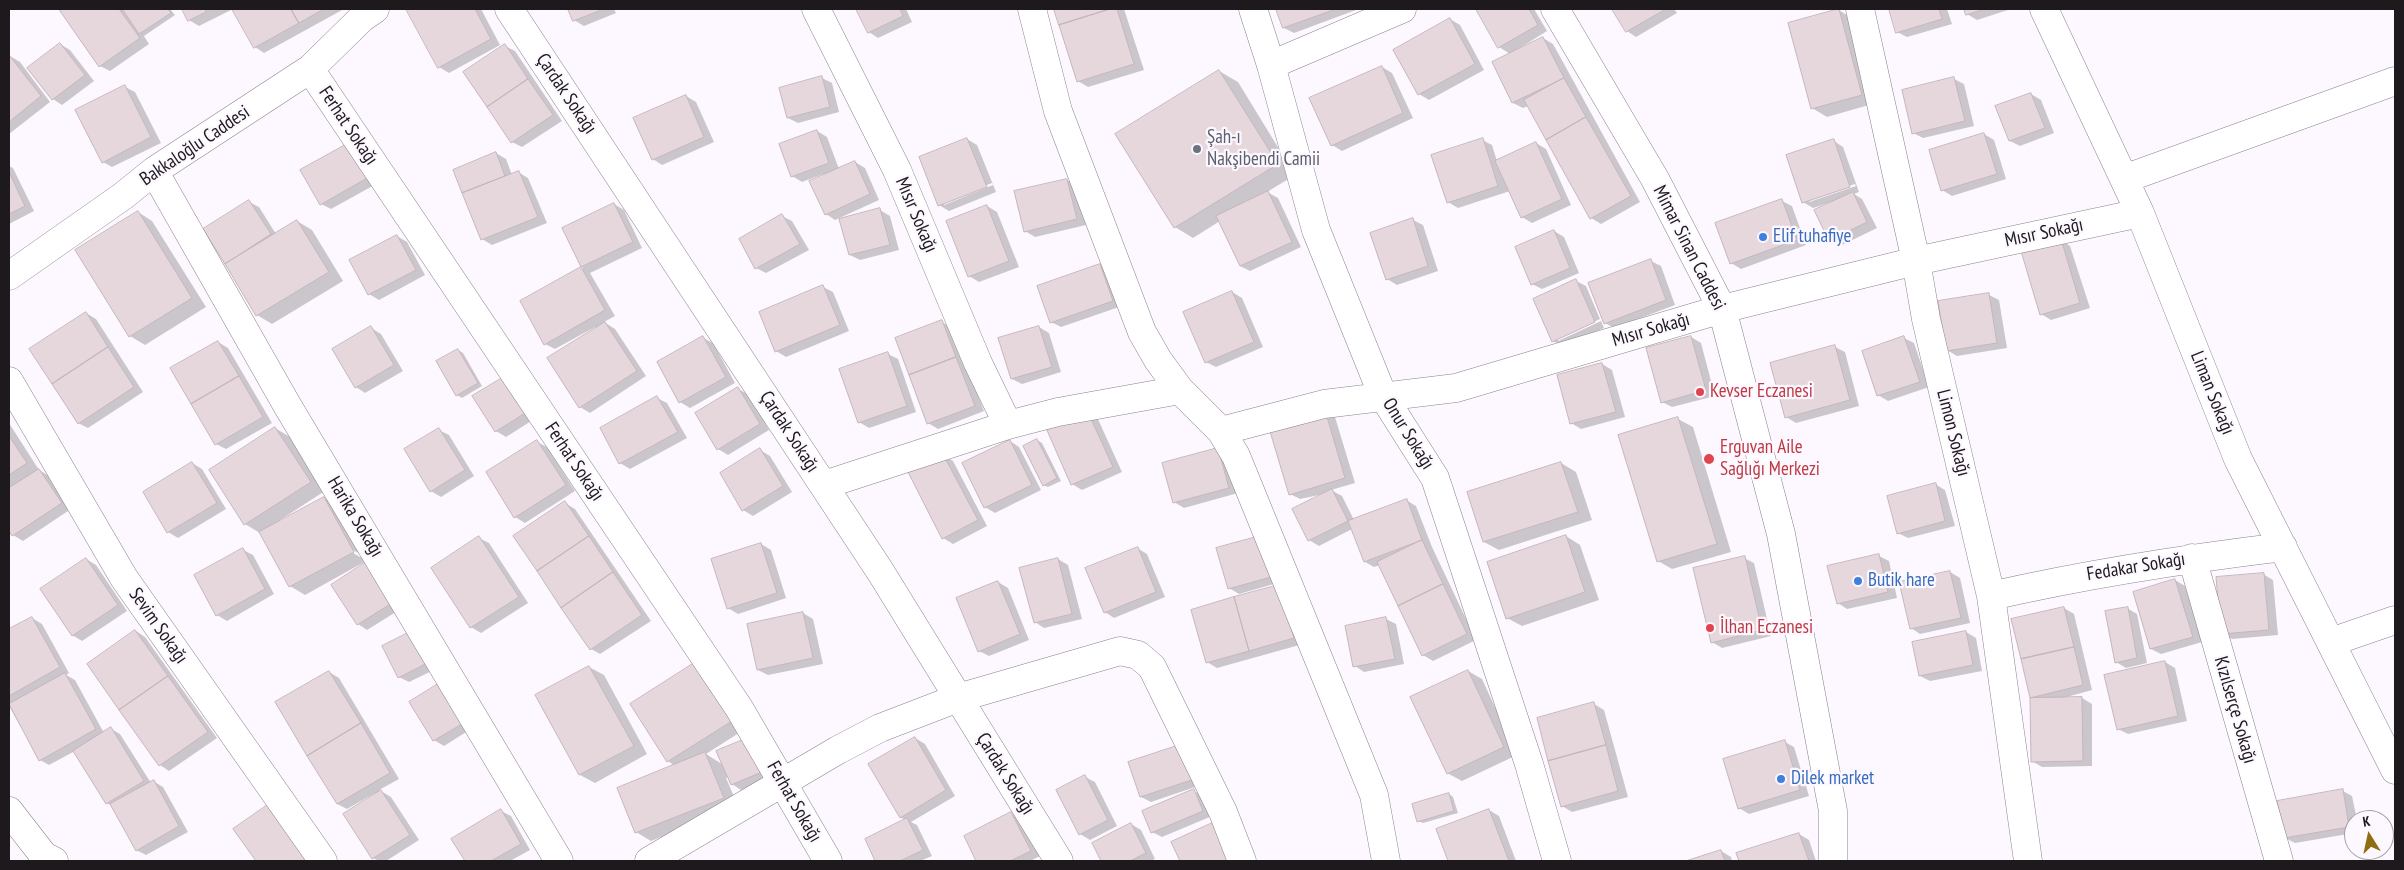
<!DOCTYPE html>
<meta charset="utf-8">
<style>
body{margin:0}
#map{position:relative;width:2404px;height:870px;overflow:hidden;background:#fdf8ff;font-family:"PT Sans Narrow",sans-serif}
canvas{display:block}
.frame{position:absolute;inset:0;border:10px solid #1d191d;pointer-events:none}
.north{position:absolute;left:2344px;top:810px;width:50px;height:50px;box-sizing:border-box;background:#fdf8ff;border:1px solid #a39fa5;border-radius:50%;rotate:350deg;font-size:14px;font-weight:700;line-height:20px;text-align:center;color:#1d191d}
.north::after{content:'';display:block;margin:auto;width:18px;height:22px;background:#906c12;clip-path:polygon(50% 0,100% 100%,50% 72%,0 100%)}
</style>
<div id="map">
<canvas width="2404" height="870"></canvas>
<div class="frame"></div>
<div class="north">K</div>
</div>
<script>
const ctx = document.querySelector('canvas').getContext('2d');
ctx.lineJoin = 'round';
function fill(path, color) { ctx.fillStyle = color; ctx.fill(path, 'evenodd'); }
function trace(path, color, width, dash) { ctx.strokeStyle = color; ctx.lineWidth = width; ctx.lineCap = dash ? 'butt' : 'round'; ctx.setLineDash(dash || []); ctx.stroke(path); }
function label(font, color, halo, rows, align = 'center') {
  ctx.font = font + ' "PT Sans Narrow",sans-serif'; ctx.lineWidth = 4.5; ctx.setLineDash([]); ctx.textBaseline = 'middle'; ctx.strokeStyle = halo; ctx.fillStyle = color; for (const [text, x, y, turn = 0] of rows) {
    ctx.save(); ctx.translate(x, y); ctx.rotate((+turn || 0) * Math.PI / 180); ctx.textAlign = isNaN(turn) ? turn : align; if (halo) ctx.strokeText(text, 0, 0); ctx.fillText(text, 0, 0); ctx.restore();
  }
}
fill(new Path2D(`
 M65 9H170L175 15 144 36 149 44 110 71 100 66 61 11Z
 M183 9H233L199 26 189 20Z
 M233 9H344L264 53 255 47Z
 M407 9H481L500 45 449 73 439 67Z
 M570 9H614L616 13 584 26 574 20Z
 M858 9H906L912 22 878 38 869 32Z
 M1055 9H1124L1144 70 1088 87 1078 81Z
 M1277 9H1355L1356 10 1294 33 1284 28Z
 M1477 9H1534L1547 31 1510 54 1499 47Z
 M1614 9H1674L1677 13 1636 37 1627 31Z
 M1890 9H1947L1952 24 1907 37 1897 32Z
 M1966 9H2011L1977 20 1967 14Z
 M1839 10 1853 19 1876 103 1827 117 1812 108Z
 M1450 19 1460 25 1484 70 1429 100 1419 94Z
 M1543 38 1553 44 1640 202 1601 224 1591 218 1528 106 1523 108 1513 103 1494 63Z
 M60 44 70 50 94 81 62 105 53 99Z
 M505 46 515 51 562 121 522 147 512 142Z
 M10 56 20 62 50 102 9 134Z
 M1382 67 1392 73 1413 118 1342 151 1332 145Z
 M1219 71 1238 82 1295 175 1267 192 1278 198 1301 247 1250 271 1240 266 1220 221 1193 238 1175 227Z
 M822 78 832 83 839 112 798 123 788 118Z
 M1954 79 1964 84 1974 126 1923 138 1913 133Z
 M125 87 135 92 161 143 112 167 103 162Z
 M2031 94 2041 100 2054 133 2020 146 2010 141Z
 M686 96 696 102 714 142 662 165 653 159Z
 M817 131 827 137 839 169 855 162 865 168 879 200 835 220 826 214 823 174 802 182 792 176Z
 M1984 134 1994 140 2006 179 1952 196 1942 190Z
 M967 139 977 145 996 192 949 211 939 205ZM992 183 993 185 944 205V202Z
 M1482 140 1492 145 1497 161 1536 143 1546 149 1571 205 1532 223 1522 217 1510 191 1458 208 1448 202Z
 M1834 141 1843 147 1859 192 1854 194 1862 199 1877 228 1840 246 1830 240 1831 202 1813 208 1803 202ZM1855 184 1856 186 1809 202V199Z
 M349 144 378 183 331 209 321 204Z
 M496 153 506 159 512 175 518 172 528 178 547 223 492 245 482 239 454 170Z
 M9 166 13 168 34 211 9 224Z
 M1067 180 1077 186 1086 225 1035 237 1025 231Z
 M1782 201 1792 206 1806 245 1741 269 1731 263Z
 M249 202 259 207 276 234 297 221 312 230 343 281 272 324 257 315 226 263Z
 M614 204 624 210 642 248 590 273 615 316 604 322 615 329 646 376 590 413 580 407 595 327 555 349 545 344 522 302 583 268 564 229Z
 M987 206 997 212 1019 267 979 282 969 276Z
 M880 210 890 216 899 250 860 260 850 255Z
 M138 212 152 221 206 307 145 345 130 336 77 250Z
 M782 216 792 221 809 250 766 273 756 268Z
 M1413 220 1423 225 1438 271 1397 285 1387 279Z
 M1554 231 1564 237 1579 273 1542 289 1532 284Z
 M397 236 407 242 425 275 379 300 369 294Z
 M2061 240 2070 246 2090 308 2051 320 2041 314Z
 M1651 261 1661 266 1675 305 1614 328 1605 323Z
 M1100 265 1110 271 1122 306 1061 327 1051 322Z
 M1576 281 1586 286 1600 319 1558 338V341L1601 321 1604 328 1563 346 1553 341Z
 M823 287 833 292 849 331 786 357 776 351Z
 M1232 292 1242 298 1263 347 1216 367 1206 362Z
 M1989 295 1999 300 2007 348 1957 356 1947 350Z
 M86 313 96 319 143 392 88 428 78 423Z
 M942 322 952 328 984 411 938 429 928 423Z
 M1039 327 1049 333 1061 372 1022 384 1012 379Z
 M371 328 381 334 403 371 365 393 356 387Z
 M1691 337 1701 343 1715 396 1672 407 1662 402Z
 M703 338 713 343 735 383 690 408 680 402Z
 M1904 338 1914 343 1929 387 1888 401 1878 395Z
 M218 342 228 348 272 423 226 449 216 444Z
 M1835 347 1845 352 1859 406 1796 423 1786 417Z
 M458 350 463 353 482 386 462 398 457 395Z
 M888 354 898 359 916 412 869 428 859 422Z
 M1602 364 1612 370 1625 417 1581 429 1571 423Z
 M504 378 536 418 506 437 496 431Z
 M738 389 748 394 769 430 728 455 718 449Z
 M657 398 667 403 687 438 630 469 620 463Z
 M1325 412 1335 417 1355 483 1331 490 1342 496 1354 520 1406 500 1416 506 1432 547 1476 640 1433 661 1423 655 1380 565 1374 567 1365 562 1352 529 1319 546 1309 540 1328 493 1300 499 1290 494Z
 M1097 417 1122 472 1082 490 1072 484 1048 429Z
 M1678 419 1693 427 1731 552 1672 569 1658 561Z
 M9 423 39 470 49 476 71 509 23 541 13 535 9 529Z
 M275 428 290 437 325 491 280 520 281 521 324 498 339 507 366 557 349 548 348 550 379 568 404 607 367 630 358 624 366 561 305 595 290 586 260 533 245 524Z
 M439 430 449 435 474 476 441 497 431 491Z
 M1037 440 1042 443 1061 481 1048 487 1043 485Z
 M1010 441 1019 447 1041 490 995 513 985 507Z
 M537 442 547 447 575 491 525 523 515 517Z
 M760 450 770 456 792 492 753 516 743 510Z
 M943 455 953 461 987 526 953 544 943 538Z
 M1227 455 1238 493 1184 508 1174 502 1164 464Z
 M192 463 202 469 226 509 178 538 168 532 144 493Z
 M1561 463 1576 472 1592 520 1499 550 1484 542Z
 M1935 484 1945 490 1955 526 1908 538 1898 533Z
 M565 503 575 509 651 621 600 654 591 649Z
 M1566 536 1580 545 1599 600 1522 626 1507 618Z
 M479 538 489 543 528 603 481 633 471 627 432 568Z
 M761 544 771 550 786 598 738 614 728 608Z
 M1137 548 1147 554 1165 597 1114 618 1105 612Z
 M1218 549 1281 582 1239 594 1229 588Z
 M243 550 253 555 274 594 227 621 217 615Z
 M1879 556 1889 561 1897 598 1847 609 1838 603Z
 M1744 558 1754 563 1771 636 1722 648 1712 642Z
 M86 559 96 565 127 611 82 641 72 635Z
 M1058 559 1068 565 1082 619 1044 628 1035 622Z
 M1950 572 1960 578 1970 623 1920 634 1911 628Z
 M2263 574 2273 580 2278 635 2232 639 2222 634Z
 M2175 580 2185 586 2202 642 2161 654 2151 649Z
 M998 582 1008 588 1029 640 989 656 979 651Z
 M1279 587 1303 644 1217 668 1207 662Z
 M2064 608 2074 614 2092 690 2063 698H2082L2092 704V766L2042 767 2032 761 2031 698Z
 M2127 608 2137 614 2147 663 2126 668 2116 662Z
 M803 613 813 619 823 664 768 675 758 670Z
 M32 618 42 624 69 673 66 675 75 680 104 733 111 729 120 734 151 783 153 781 163 787 188 832 146 855 136 850 112 806 107 803 75 751 49 765 40 760 9 706V631Z
 M1386 619 1396 624 1404 664 1364 672 1355 666Z
 M136 631 145 637 217 738 169 771 160 765Z
 M1966 632 1976 638 1982 671 1930 681 1920 676Z
 M383 647 438 668 409 682 399 677Z
 M2165 662 2175 668 2187 721 2128 734 2118 729Z
 M589 667 604 675 647 754 595 783 580 775 537 696Z
 M1468 671 1482 679 1517 755 1462 781 1447 773Z
 M329 672 339 678 399 779 379 790 391 797 419 840 386 861H379L373 858 375 793 347 809 337 804Z
 M438 685 471 729 444 746 434 740Z
 M632 704 753 724 706 754 722 764 778 774 741 790 732 784 728 777 726 778 738 806 651 841 636 832 618 789 675 766 668 761Z
 M1594 704 1604 710 1628 797 1572 812 1562 806Z
 M915 738 925 744 955 796 911 822 917 825 932 856 920 861H877L866 840 906 820 900 817Z
 M1785 742 1794 747 1809 796 1749 814 1739 808Z
 M1129 763 1207 783 1151 802 1141 797Z
 M1085 777 1095 782 1117 826 1090 840 1080 834Z
 M1194 791 1204 797 1212 816 1162 837 1152 832Z
 M2343 791 2352 796 2357 820H2354V833L2295 843 2285 838Z
 M1449 794 1453 797 1458 813 1423 823 1418 821Z
 M1489 810 1499 816 1516 861H1449L1438 830Z
 M501 811 511 816 530 850 510 861H466L453 839Z
 M1011 814 1021 819 1040 856 1030 861H978L965 837Z
 M1131 824 1141 830 1155 859 1150 861H1102L1093 844Z
 M1799 834 1809 840 1816 861H1740L1738 854Z
 M1721 851 1731 857 1732 861H1690Z`), '#0003');
const building = new Path2D(`
 M63 9H119L140 38 99 67 60 11Z
 M125 9H168L171 13 139 34 123 10Z
 M182 9H205L206 12 188 21Z
 M232 9H291L299 23 254 48Z
 M291 9H324L299 23Z
 M406 9H475L491 39 438 68Z
 M568 9H604L573 21Z
 M856 9H900L903 16 868 33Z
 M1054 9H1110L1059 25Z
 M1110 9H1117L1134 64 1077 82 1059 25Z
 M1276 9H1336L1283 28Z
 M1476 9H1529L1538 25 1498 48Z
 M1612 9H1666L1626 32Z
 M1839 9 1862 95 1811 109 1788 23Z
 M1889 9H1939L1942 19 1896 33Z
 M1964 9H1985L1966 15Z
 M1450 18 1475 64 1418 95 1393 50Z
 M1543 37 1564 78 1512 103 1492 62Z
 M60 43 85 75 52 100 27 68Z
 M505 44 528 79 487 107 463 72Z
 M9 55 41 96 9 122Z
 M1382 66 1403 113 1331 146 1309 98Z
 M1219 70 1278 164 1174 228 1115 134Z
 M822 76 830 107 787 118 779 88Z
 M1954 77 1965 121 1912 134 1902 90Z
 M1564 78 1586 117 1546 140 1524 100Z
 M528 79 553 115 511 143 487 107Z
 M125 85 151 137 102 163 75 110Z
 M2031 93 2045 128 2009 141 1995 106Z
 M686 95 704 137 652 160 633 118Z
 M1586 117 1631 196 1590 219 1546 140Z
 M817 130 829 163 791 177 779 144Z
 M1984 133 1997 174 1941 191 1929 150Z
 M967 138 987 187 938 206 919 157Z
 M1483 138 1498 186 1447 203 1431 155Z
 M1834 139 1850 187 1802 203 1786 155Z
 M1536 142 1562 199 1521 218 1495 161Z
 M349 143 369 177 320 205 300 170Z
 M496 152 505 176 462 193 453 170Z
 M855 161 870 194 825 215 809 181Z
 M519 171 538 217 481 240 462 193Z
 M9 172 25 206 9 214Z
 M1067 179 1077 219 1024 232 1014 191Z
 M1268 191 1292 242 1240 266 1216 216Z
 M1853 192 1867 222 1829 241 1814 210Z
 M1782 199 1797 240 1730 264 1715 223Z
 M249 200 271 234 225 264 203 229Z
 M614 203 633 242 581 267 562 228Z
 M987 205 1009 261 968 277 946 221Z
 M880 208 890 245 849 255 839 219Z
 M138 211 192 298 129 337 75 250Z
 M782 214 800 244 755 269 739 239Z
 M1413 218 1428 266 1386 280 1370 233Z
 M297 220 329 272 256 316 225 264Z
 M1554 230 1570 268 1531 285 1515 247Z
 M397 235 416 270 368 295 349 260Z
 M2061 239 2080 303 2040 315 2021 251Z
 M1651 259 1666 300 1604 324 1588 283Z
 M1100 264 1113 301 1050 323 1037 286Z
 M581 267 605 310 544 345 520 301Z
 M1576 279 1595 322 1552 342 1533 299Z
 M823 285 840 325 775 352 759 312Z
 M1232 291 1254 342 1205 363 1183 312Z
 M1989 293 1997 343 1946 351 1938 301Z
 M86 312 108 347 52 384 29 349Z
 M942 320 956 357 909 375 895 338Z
 M605 322 637 371 579 408 547 358Z
 M371 326 394 365 355 388 332 349Z
 M1039 326 1052 367 1011 379 998 338Z
 M703 336 726 377 679 403 657 362Z
 M1691 336 1706 390 1661 403 1646 348Z
 M1904 336 1920 382 1877 396 1862 351Z
 M218 341 239 376 191 404 170 368Z
 M1835 345 1850 400 1785 418 1770 363Z
 M108 347 134 387 78 424 52 384Z
 M458 349 478 383 456 396 436 361Z
 M888 352 907 406 858 423 839 369Z
 M956 357 975 406 927 424 909 375Z
 M1602 363 1616 412 1570 424 1557 375Z
 M239 376 263 417 215 445 191 404Z
 M504 377 527 412 495 432 472 396Z
 M738 387 760 424 717 450 695 413Z
 M657 396 678 432 619 464 600 428Z
 M1087 410 1113 467 1071 485 1046 428Z
 M1325 410 1345 478 1289 495 1269 428Z
 M1678 417 1717 544 1657 562 1618 435Z
 M275 427 311 482 244 525 209 470Z
 M439 428 465 470 430 492 404 449Z
 M9 436 27 463 9 475Z
 M1037 439 1057 478 1043 486 1023 446Z
 M537 440 566 485 514 518 486 472Z
 M1010 440 1032 485 984 508 962 463Z
 M760 448 783 486 742 511 720 473Z
 M1218 448 1229 488 1173 503 1162 463Z
 M943 454 978 520 942 539 908 472Z
 M192 462 217 503 167 533 143 492Z
 M1561 462 1578 512 1483 542 1467 492Z
 M39 469 62 503 12 536 9 531V488Z
 M1936 483 1945 521 1897 534 1887 496Z
 M1332 489 1348 521 1308 541 1292 509Z
 M324 497 354 552 289 587 259 532Z
 M1407 499 1422 540 1364 562 1348 521Z
 M565 501 589 536 537 571 513 536Z
 M1566 535 1585 592 1506 619 1487 562Z
 M479 536 519 597 470 628 431 568Z
 M589 536 613 572 561 608 537 571Z
 M1260 536 1271 577 1228 589 1216 548Z
 M1422 540 1443 584 1398 606 1377 562Z
 M761 543 777 593 727 609 711 559Z
 M1138 547 1156 592 1104 613 1085 568Z
 M243 548 265 589 216 616 194 575Z
 M1879 554 1888 592 1837 604 1827 566Z
 M1745 556 1762 630 1711 643 1693 568Z
 M86 558 118 605 72 636 40 589Z
 M1058 558 1072 614 1034 623 1019 568Z
 M369 560 395 601 357 625 331 585Z
 M1950 571 1961 618 1910 629 1899 582Z
 M613 572 642 615 590 650 561 608Z
 M2264 573 2269 630 2221 634 2216 577Z
 M2175 579 2193 637 2150 649 2133 592Z
 M998 581 1020 634 978 652 956 598Z
 M1443 584 1467 634 1422 656 1398 606Z
 M1279 585 1294 638 1249 651 1234 597Z
 M1234 597 1249 651 1206 663 1191 610Z
 M2064 607 2074 647 2021 659 2011 619Z
 M2128 607 2137 658 2115 663 2105 611Z
 M803 612 813 658 757 670 747 624Z
 M32 617 60 667 9 696V629Z
 M1386 617 1395 659 1353 667 1345 626Z
 M135 630 168 676 119 710 87 664Z
 M412 631 429 662 398 678 382 646Z
 M1966 631 1973 665 1919 676 1912 642Z
 M2074 647 2083 685 2030 698 2021 659Z
 M702 658 740 716 667 762 630 704Z
 M2165 661 2178 716 2117 730 2104 675Z
 M589 666 634 746 579 775 535 695Z
 M1468 670 1504 747 1447 774 1410 697Z
 M329 671 361 723 307 756 275 702Z
 M65 673 96 729 39 761 9 704Z
 M168 676 208 732 159 766 119 710Z
 M438 684 462 724 433 741 409 702Z
 M2082 697 2083 761 2031 762 2030 698Z
 M1594 702 1606 745 1548 761 1537 718Z
 M361 723 390 773 337 804 307 756Z
 M111 727 144 781 106 804 73 751Z
 M755 735 769 769 731 785 716 751Z
 M915 737 946 790 900 818 868 764Z
 M1785 740 1800 790 1738 809 1723 759Z
 M1186 743 1198 778 1140 797 1128 762Z
 M1606 745 1618 791 1561 807 1548 761Z
 M705 752 724 798 635 833 617 788Z
 M1085 775 1108 820 1079 835 1056 790Z
 M154 780 179 826 136 851 110 804Z
 M1194 789 1203 811 1151 833 1142 811Z
 M2343 789 2349 827 2284 838 2277 801Z
 M381 790 410 835 372 859 343 814Z
 M1449 793 1454 811 1417 822 1412 804Z
 M269 804 307 860 306 861H256L233 829Z
 M501 809 521 844 491 861H465L451 839Z
 M1489 809 1509 861H1448L1436 829Z
 M1011 812 1031 851 1010 861H976L964 836Z
 M907 818 923 850 900 861H875L865 839Z
 M1221 819 1240 861H1180L1171 842Z
 M1131 823 1146 853 1130 861H1101L1092 843Z
 M1799 833 1809 861H1739L1736 853Z
 M1721 850 1725 861H1686Z`);
fill(building, '#e6d7dc');
trace(building, '#c5b6bb', 1);
const minor = new Path2D(`
 M509 9 880 571 1059 861
 M816 9 897 170 978 363 1008 425
 M1032 9 1058 111 1142 332 1158 360 1180 390 1221 431 1236 456 1374 795 1386 861
 M1253 9 1271 65 1316 230 1383 396 1435 478 1529 764 1557 861
 M1555 9 1655 179 1722 309 1781 534 1833 811V861
 M1860 9 1916 261 1926 319 1991 596 2028 861
 M2044 9 2140 213 2238 459 2395 770
 M1271 65 1402 9
 M310 69 739 708 828 861
 M154 171 287 405 559 861
 M2124 179 2395 81
 M9 276 123 196 154 171 310 69 362 18 375 9
 M9 381 124 578 323 861
 M1221 431 1324 404 1456 388 1722 309 1916 261 2140 213
 M824 485 1008 425 1058 412 1180 390
 M2192 558 2279 861
 M1991 596C2087 574 2184 559 2283 547
 M2331 642 2395 620
 M9 811 44 856 54 861
 M649 861 838 750 880 728 958 698 1120 651 1138 655 1152 667 1223 812 1242 861`);
trace(minor, '#8b828d', 29);
trace(minor, '#fff', 28);
for (const [x, y, r, color] of [
 [1197,149,5,"#6b7280"],
 [1763,237,5,"#3f7fe0"],
 [1700,392,5,"#e0444e"],
 [1709,459,6,"#e0444e"],
 [1858,581,5,"#3f7fe0"],
 [1710,628,5,"#e0444e"],
 [1781,779,5,"#3f7fe0"]
]) { const dot = new Path2D(); dot.arc(x, y, r, 0, 2 * Math.PI); ctx.fillStyle = color; ctx.fill(dot); trace(dot, '#fdf8ff', 2); }
label('19px', '#1d191d', '#fdf8ff', [
 ["Çardak Sokağı",566,94,56],
 ["Ferhat Sokağı",348,126,56],
 ["Bakkaloğlu Caddesi",195,146,-34],
 ["Mısır Sokağı",916,215,67],
 ["Mısır Sokağı",2044,233,-12],
 ["Mimar Sinan Caddesi",1689,248,63],
 ["Mısır Sokağı",1651,330,-16],
 ["Liman Sokağı",2212,393,68],
 ["Çardak Sokağı",789,432,57],
 ["Limon Sokağı",1953,433,76],
 ["Onur Sokağı",1408,434,58],
 ["Ferhat Sokağı",574,462,56],
 ["Harika Sokağı",355,517,59],
 ["Fedakar Sokağı",2136,567,-9],
 ["Sevim Sokağı",158,626,55],
 ["Kızılserçe Sokağı",2235,710,74],
 ["Çardak Sokağı",1005,774,58],
 ["Ferhat Sokağı",794,802,60]
]);
label('19px', '#5b616d', '#fdf8ff', [
 ["Şah-ı",1207,138],
 ["Nakşibendi Camii",1207,160]
], 'left');
label('19px', '#366cbe', '#fdf8ff', [
 ["Elif tuhafiye",1773,237],
 ["Butik hare",1868,581],
 ["Dilek market",1791,779]
], 'left');
label('19px', '#be3a42', '#fdf8ff', [
 ["Kevser Eczanesi",1710,392],
 ["Erguvan Aile",1720,448],
 ["Sağlığı Merkezi",1720,470],
 ["İlhan Eczanesi",1720,628]
], 'left');
</script>
